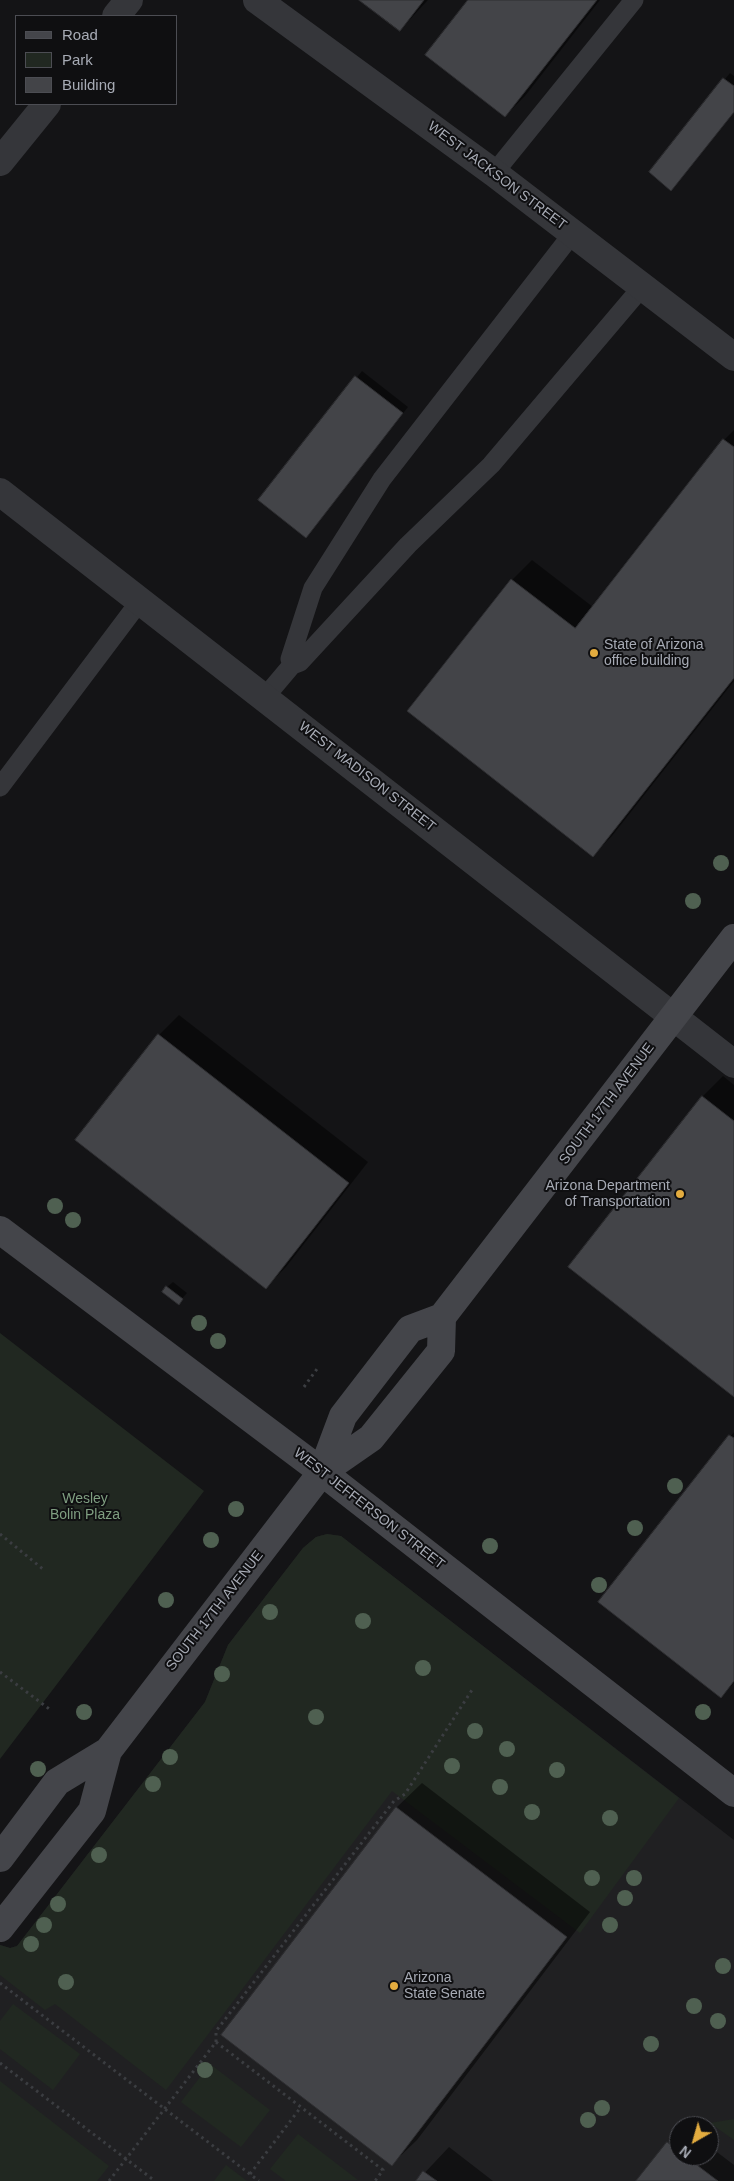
<!DOCTYPE html>
<style>
body{margin:0}
#map{position:relative;width:734px;height:2181px;overflow:hidden;background:#141416;font-family:Arial,sans-serif}
canvas{display:block}
.legend{position:absolute;left:15px;top:15px;width:162px;height:90px;box-sizing:border-box;background:#0f0f11;border:1px solid #4c4d53;margin:0;padding:6px 9px;list-style:none;font-size:15px;color:#a7abb5}
.legend li{display:flex;align-items:center;gap:10px;height:25px}
.legend b{width:25px;border:1px solid #4c4d53}
.north{position:absolute;left:669px;top:2116px;width:50px;height:50px;box-sizing:border-box;background:#0f0f11;border:1px solid #4c4d53;border-radius:50%;rotate:218deg;font-size:14px;font-weight:700;line-height:20px;text-align:center;color:#a7abb5}
.north::after{content:'';display:block;margin:auto;width:18px;height:22px;background:#e3ac3f;clip-path:polygon(50% 0,100% 100%,50% 72%,0 100%)}
</style>
<div id="map">
<canvas width="734" height="2181"></canvas>
<ul class="legend">
<li><b style="height:6px;background:#44454a"></b>Road</li>
<li><b style="height:14px;background:#212821"></b>Park</li>
<li><b style="height:14px;background:#434448"></b>Building</li>
</ul>
<div class="north">N</div>
</div>
<script>
const ctx = document.querySelector('canvas').getContext('2d');
ctx.lineJoin = 'round';
function fill(path, color) { ctx.fillStyle = color; ctx.fill(path, 'evenodd'); }
function trace(path, color, width, dash) { ctx.strokeStyle = color; ctx.lineWidth = width; ctx.lineCap = dash ? 'butt' : 'round'; ctx.setLineDash(dash || []); ctx.stroke(path); }
function label(font, color, halo, rows, align = 'center') {
  ctx.font = font + ' Arial,sans-serif'; ctx.lineWidth = 4; ctx.setLineDash([]); ctx.textBaseline = 'middle'; ctx.strokeStyle = halo; ctx.fillStyle = color; for (const [text, x, y, turn = 0] of rows) {
    ctx.save(); ctx.translate(x, y); ctx.rotate((+turn || 0) * Math.PI / 180); ctx.textAlign = isNaN(turn) ? turn : align; if (halo) ctx.strokeText(text, 0, 0); ctx.fillText(text, 0, 0); ctx.restore();
  }
}
fill(new Path2D(`
 M327 1534 341 1536 734 1840V2181H0V1945L10 1948 17 1946 205 1702 228 1645 303 1548 316 1537ZM679 2126H709V2156H679Z`), '#202022');
fill(new Path2D(`
 M0 1333 204 1491 0 1759Z
 M327 1534 341 1536 679 1798 580 1933 392 1791 166 2090 55 2004 45 2010 0 1975V1945L10 1948 17 1946 205 1702 228 1645 303 1548 316 1537Z
 M13 2004 80 2054 53 2090 0 2049V2021Z
 M210 2064 270 2110 241 2147 181 2102Z
 M0 2081 109 2166 97 2181H0Z
 M734 2119V2140L710 2123Z
 M298 2134 358 2180 286 2181 270 2169Z
 M226 2165 247 2181H214Z`), '#212821');
fill(new Path2D(`
 M361 0H428L400 30Z
 M470 0H600L525 96 505 116Z
 M730 73 734 76V112L671 189 650 172Z
 M362 371 408 407 311 531 260 500Z
 M734 430V681L612 836 592 856 409 711 512 580 532 560 593 607 724 440Z
 M179 1015 368 1162 286 1267 266 1287 159 1035Z
 M723 1076 734 1085V1396L570 1267 703 1096Z
 M173 1282 187 1293 178 1303 167 1287Z
 M734 1432V1683L720 1697 600 1602Z
 M422 1783 590 1912 417 2140 392 2164 223 2035 397 1807Z
 M679 2131V2156H709V2146L734 2165V2181H638Z
 M449 2147 493 2181H417Z`), '#0007');
const building = new Path2D(`
 M359 0H424L400 31Z
 M468 0H597L505 117 425 55Z
 M723 78 734 86V112L671 191 649 172Z
 M355 376 403 413 306 538 258 500Z
 M723 439 734 447V678L593 857 407 711 511 579 575 628Z
 M158 1034 349 1183 266 1289 75 1140Z
 M702 1096 734 1121V1397L568 1267Z
 M166 1286 183 1299 179 1305 162 1292Z
 M729 1435 734 1438V1681L721 1698 598 1602Z
 M396 1807 567 1937 392 2166 221 2035Z
 M667 2142 679 2151V2156H685L718 2181H636Z
 M423 2171 437 2181H416Z`);
fill(building, '#434448');
trace(building, '#2e2e31', 1);
trace(new Path2D(`
 M304 1387 317 1369
 M0 1534 44 1570
 M0 1672 52 1711
 M0 1983 259 2181
 M216 2042 383 2170 375 2181
 M0 2063 155 2181
 M250 2174 301 2107
 M109 2181 216 2042V2031L394 1801 405 1794 472 1690`), '#3b3d41', 3, [2.5, 4]);
trace(new Path2D(`
 M494 173 634 0
 M292 665 290 659 313 588 382 479 573 233
 M265 697 292 665 300 662 408 545 491 465 642 287
 M0 787 140 601`), '#35363a', 19);
trace(new Path2D(`
 M257 0 494 173 734 357
 M116 16 129 0
 M0 162 47 104
 M0 492 734 1064`), '#35363a', 28);
trace(new Path2D(`
 M0 1230 322 1472 734 1793
 M322 1472 371 1438 441 1351 442 1317
 M0 1858 57 1782 108 1751 322 1472 343 1416 410 1329 442 1317 734 938
 M0 1928 92 1811 108 1751`), '#44454a', 28);
ctx.fillStyle = '#4f6051';
for (const [x, y] of [
 [721,863],
 [693,901],
 [55,1206],
 [73,1220],
 [199,1323],
 [218,1341],
 [675,1486],
 [236,1509],
 [635,1528],
 [211,1540],
 [490,1546],
 [599,1585],
 [166,1600],
 [270,1612],
 [363,1621],
 [423,1668],
 [222,1674],
 [84,1712],
 [703,1712],
 [316,1717],
 [475,1731],
 [507,1749],
 [170,1757],
 [452,1766],
 [38,1769],
 [557,1770],
 [153,1784],
 [500,1787],
 [532,1812],
 [610,1818],
 [99,1855],
 [592,1878],
 [634,1878],
 [625,1898],
 [58,1904],
 [44,1925],
 [610,1925],
 [31,1944],
 [723,1966],
 [66,1982],
 [694,2006],
 [718,2021],
 [651,2044],
 [205,2070],
 [602,2108],
 [588,2120]
]) { ctx.beginPath(); ctx.arc(x, y, 8, 0, 2 * Math.PI); ctx.fill(); }
for (const [x, y, r, color] of [
 [594,653,5,"#e3ac3f"],
 [680,1194,5,"#e3ac3f"],
 [394,1986,5,"#e3ac3f"]
]) { const dot = new Path2D(); dot.arc(x, y, r, 0, 2 * Math.PI); ctx.fillStyle = color; ctx.fill(dot); trace(dot, '#0f0f11', 2); }
label('14px', '#a7abb5', '#0f0f11', [
 ["WEST JACKSON STREET",497,176,37],
 ["WEST MADISON STREET",367,777,38],
 ["SOUTH 17TH AVENUE",607,1104,-53],
 ["WEST JEFFERSON STREET",369,1509,38],
 ["SOUTH 17TH AVENUE",215,1611,-52]
]);
label('14px', '#a7abb5', '#0f0f11', [
 ["State of Arizona",604,645],
 ["office building",604,661],
 ["Arizona Department",670,1186,"right"],
 ["of Transportation",670,1202,"right"],
 ["Arizona",404,1978],
 ["State Senate",404,1994]
], 'left');
label('14px', '#7f9e81', '#0f0f11', [
 ["Wesley",85,1499],
 ["Bolin Plaza",85,1515]
]);
</script>
